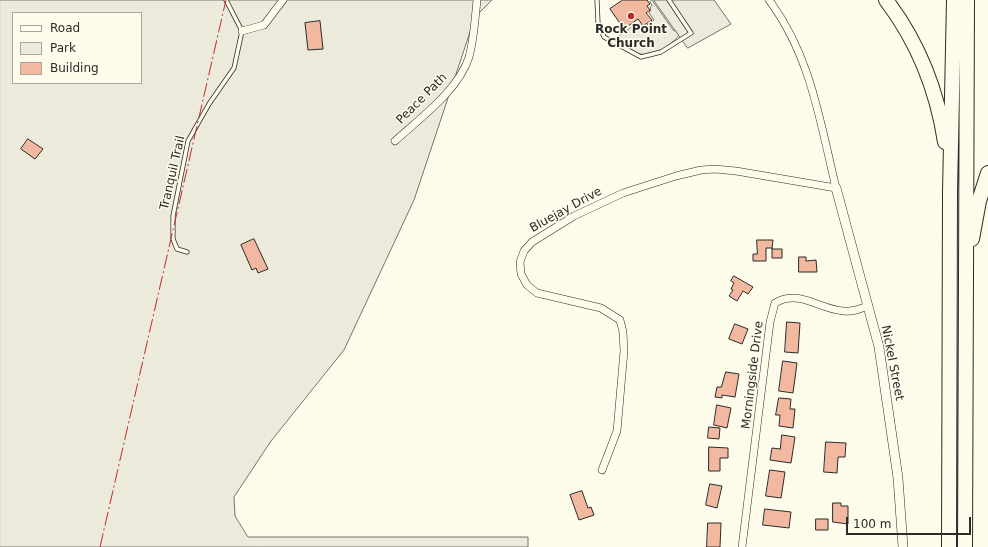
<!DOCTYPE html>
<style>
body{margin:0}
#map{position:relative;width:988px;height:547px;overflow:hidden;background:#fdfbea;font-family:"DejaVu Sans",sans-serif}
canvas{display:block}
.legend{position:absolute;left:12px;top:12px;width:130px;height:72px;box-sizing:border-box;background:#fdfbea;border:1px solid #a9a89e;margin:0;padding:5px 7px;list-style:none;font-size:12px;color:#2b2b2b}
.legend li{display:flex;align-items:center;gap:8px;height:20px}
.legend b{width:20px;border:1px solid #a9a89e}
.scale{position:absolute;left:846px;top:517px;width:125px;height:18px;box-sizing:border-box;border:2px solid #2b2b2b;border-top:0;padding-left:5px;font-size:12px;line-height:14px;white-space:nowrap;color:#2b2b2b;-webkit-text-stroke:3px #fdfbea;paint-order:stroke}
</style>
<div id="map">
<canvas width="988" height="547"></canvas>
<ul class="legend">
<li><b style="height:5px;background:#fdfbea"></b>Road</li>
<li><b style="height:11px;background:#ecebdb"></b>Park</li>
<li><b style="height:11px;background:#f2b8a0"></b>Building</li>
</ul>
<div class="scale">100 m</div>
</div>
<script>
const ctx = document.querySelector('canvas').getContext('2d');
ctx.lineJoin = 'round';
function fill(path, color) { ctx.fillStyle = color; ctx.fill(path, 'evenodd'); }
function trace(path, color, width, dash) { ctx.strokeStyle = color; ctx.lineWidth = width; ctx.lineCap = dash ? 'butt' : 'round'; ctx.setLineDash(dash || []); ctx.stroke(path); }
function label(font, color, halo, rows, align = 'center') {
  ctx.font = font + ' "DejaVu Sans",sans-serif'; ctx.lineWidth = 3; ctx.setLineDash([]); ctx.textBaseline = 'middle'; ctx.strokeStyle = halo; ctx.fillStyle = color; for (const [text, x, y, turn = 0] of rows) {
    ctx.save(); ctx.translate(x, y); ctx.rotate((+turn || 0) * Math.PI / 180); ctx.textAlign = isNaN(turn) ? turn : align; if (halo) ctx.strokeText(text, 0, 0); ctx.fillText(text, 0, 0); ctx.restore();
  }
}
const green = new Path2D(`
 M0 0H492L475 17 414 200 344 350 271 441 234 497 235 516 248 537H528V547H0ZM13 13H141V83H13Z
 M652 0 674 31 676 30 679 35C672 45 653 57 640 54 632 52 625 44 619 39V36L637 23 644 27 654 20 649 13 651 10 650 8 652 5 650 2Z`);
fill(green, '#ecebdb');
trace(green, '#74746e', 1);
const parking = new Path2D(`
 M654 0H714L731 24 688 48Z`);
fill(parking, '#eceadb');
trace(parking, '#74746e', 1);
const building = new Path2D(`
 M623 0H647L650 4 647 6 650 10 646 13 652 20 643 26 638 19 624 29 610 9Z
 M320 21 323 49 308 50 305 23Z
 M28 139 43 149 35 159 21 149Z
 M254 239 268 269 258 273 256 268 252 270 241 245Z
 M757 240H773L772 249H782V258H772V248H766V261H753V254H757Z
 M799 257H806V261L816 260 817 272H799Z
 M734 276 753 287 748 294 743 291 737 301 729 296 733 290 731 289 734 283 731 281Z
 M787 322 800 323 798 353 785 352Z
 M735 324 748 329 742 344 729 339Z
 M783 361 797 363 793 393 779 391Z
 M726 372 739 374 735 397 722 395V398L715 397 717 387H721Z
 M779 398 791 399 790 409H795L793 428 779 426 780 415H776Z
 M717 405 731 408 727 428 714 425Z
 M709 427 720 428 719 439 708 438Z
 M782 435 795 437 791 463 770 460 772 448 780 449Z
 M826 442 846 443 845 457H838L837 473 824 472Z
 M709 447 728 448V458H720V471H709Z
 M770 470 785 472 781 498 766 496Z
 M710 484 722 486 717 508 706 505Z
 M582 491 588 508 591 507 594 515 579 520 570 495Z
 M833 503H841V506H848V524L833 522Z
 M765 509 791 512 789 528 763 525Z
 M816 519H828V530H816Z
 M708 523H721L720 547H707Z`);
fill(building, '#f2b8a0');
trace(building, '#2b2b2b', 1);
const service = new Path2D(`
 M597 0 598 23 604 37 641 57 661 52 691 33 669 0
 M187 252 177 249 173 239V216L188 141 209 104 234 68 242 31 226 0`);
const minor = new Path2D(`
 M242 31 264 25 283 0
 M395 141C419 119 459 90 469 57 474 39 475 19 477 0
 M602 470 617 431 624 351 623 332 620 320 601 308 537 293 527 285 521 274 520 262 524 251 532 242 574 216 623 193 676 176 701 170 715 169 736 171 836 188C820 122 811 56 769 0
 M742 547 770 322 775 303C800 289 818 309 844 311 852 312 860 309 868 306`);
const tertiary = new Path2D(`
 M836 188 879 347 898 478 903 547`);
const motorway = new Path2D(`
 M886 0C918 42 937 90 945 142
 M972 239 979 201 988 173
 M949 547 950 192 954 0
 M965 547 967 0`);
trace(service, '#2b2b2b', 5);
trace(minor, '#2b2b2b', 8);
trace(tertiary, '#2b2b2b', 10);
trace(motorway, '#2b2b2b', 16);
trace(service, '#fdfbea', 3.5);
trace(minor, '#fdfbea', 7);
trace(tertiary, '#fdfbea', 9);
trace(motorway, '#fdfbea', 14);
trace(new Path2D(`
 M100 547 226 0`), '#c62828', 1, [14, 3, 2, 3]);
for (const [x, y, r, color] of [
 [631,16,4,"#c62828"]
]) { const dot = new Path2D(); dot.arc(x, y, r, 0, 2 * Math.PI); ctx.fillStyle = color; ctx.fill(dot); trace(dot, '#fdfbea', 1.5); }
label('bold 12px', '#2b2b2b', '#fdfbea', [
 ["Rock Point",631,30],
 ["Church",631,44]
]);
label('12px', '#2b2b2b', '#fdfbea', [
 ["Peace Path",422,99,-45],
 ["Tranquil Trail",173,173,-77],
 ["Bluejay Drive",566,210,-29],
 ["Nickel Street",892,363,79],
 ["Morningside Drive",753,375,-83]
]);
</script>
